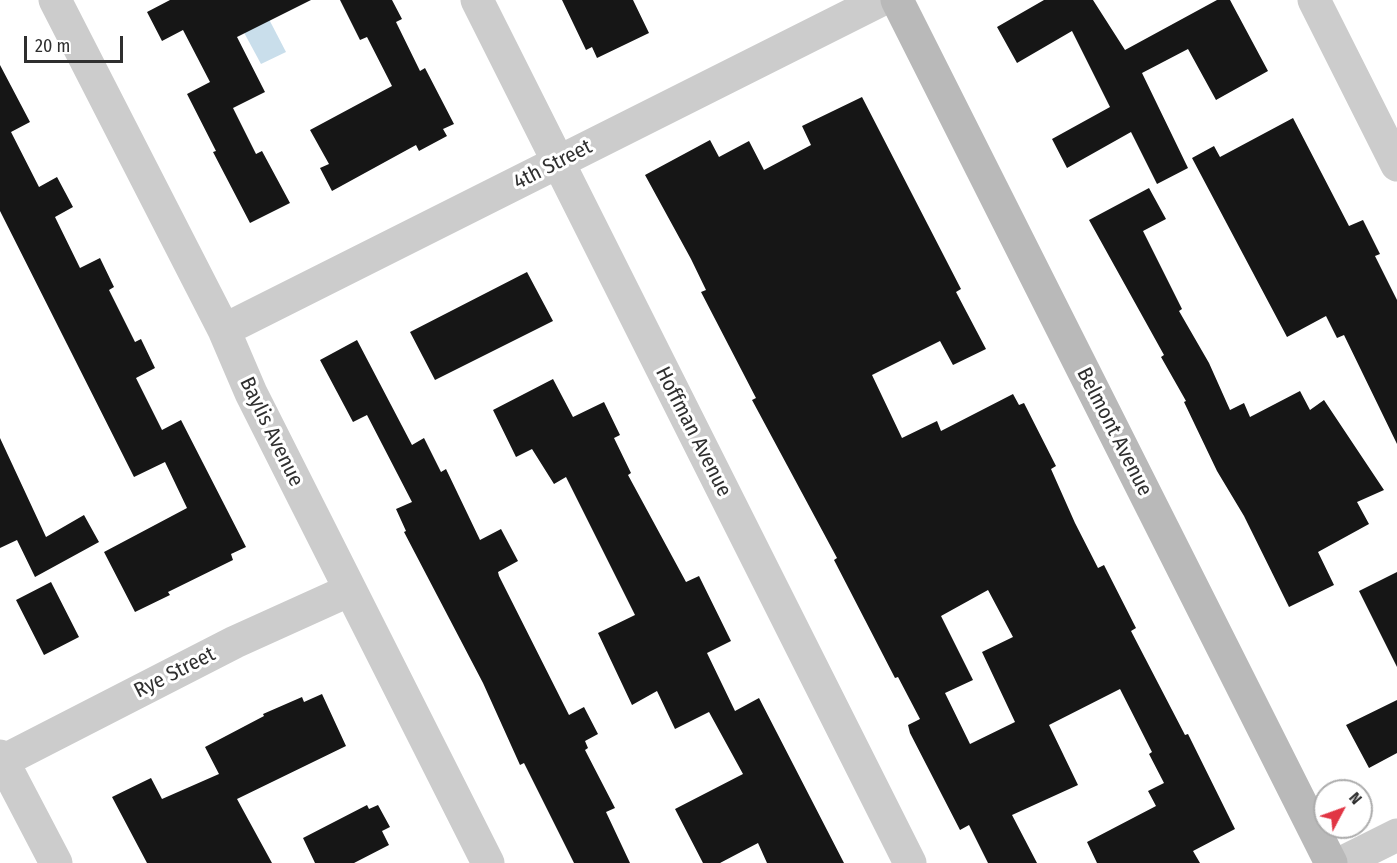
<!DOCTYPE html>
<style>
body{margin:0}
#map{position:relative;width:1397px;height:863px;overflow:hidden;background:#fff;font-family:"Fira Sans Condensed",sans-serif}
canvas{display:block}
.north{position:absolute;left:1313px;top:779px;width:60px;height:60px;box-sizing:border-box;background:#fff;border:2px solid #acacac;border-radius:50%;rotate:49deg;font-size:16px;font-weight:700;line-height:24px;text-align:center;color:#2f2f2f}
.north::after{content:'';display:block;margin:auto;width:21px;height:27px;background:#e13544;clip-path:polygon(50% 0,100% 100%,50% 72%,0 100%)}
.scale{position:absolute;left:24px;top:36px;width:99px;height:27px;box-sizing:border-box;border:3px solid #2f2f2f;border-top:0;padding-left:8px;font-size:18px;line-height:21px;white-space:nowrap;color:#2f2f2f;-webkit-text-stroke:4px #fff;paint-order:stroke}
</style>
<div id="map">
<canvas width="1397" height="863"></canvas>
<div class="north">N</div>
<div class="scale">20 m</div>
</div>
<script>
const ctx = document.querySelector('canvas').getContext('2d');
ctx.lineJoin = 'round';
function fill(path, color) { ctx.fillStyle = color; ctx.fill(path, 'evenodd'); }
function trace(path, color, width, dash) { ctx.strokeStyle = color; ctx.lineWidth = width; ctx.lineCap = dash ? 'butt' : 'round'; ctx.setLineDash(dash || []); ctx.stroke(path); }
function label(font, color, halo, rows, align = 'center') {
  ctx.font = font + ' "Fira Sans Condensed",sans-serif'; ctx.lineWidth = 6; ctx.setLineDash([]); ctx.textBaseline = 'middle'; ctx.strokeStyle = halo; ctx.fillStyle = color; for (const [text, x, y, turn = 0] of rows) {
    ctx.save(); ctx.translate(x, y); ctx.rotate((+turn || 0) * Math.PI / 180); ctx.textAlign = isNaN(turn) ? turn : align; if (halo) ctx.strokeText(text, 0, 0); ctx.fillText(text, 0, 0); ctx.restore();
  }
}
fill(new Path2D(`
 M259 0 286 52 261 64 234 14Z`), '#c9deeb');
fill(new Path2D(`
 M170 0H311L237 37 265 92 233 108 256 154 262 151 290 203 250 223 213 152 216 151 187 94 210 82 183 30 162 41 147 12Z
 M340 0H392L402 19 396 22 420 71 425 68 454 124 443 129 447 136 419 151 416 145 332 191 320 168 329 164 310 130 392 86 367 37 360 40Z
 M562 0H633L649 33 597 58 592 47 586 50Z
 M1044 0H1093L1125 50 1217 0H1230L1268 71 1216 100 1188 49 1142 73 1188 168 1157 184 1131 132 1067 168 1052 139 1110 107 1072 31 1017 63 997 27Z
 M0 65 30 122 11 132 39 187 57 177 73 207 55 217 80 268 100 258 114 287 109 290 135 342 141 339 155 368 136 378 162 430 181 420 246 547 231 554 233 560 168 592 170 595 135 612 104 552 187 508 165 462 134 477 0 211Z
 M862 97 961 289 956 292 986 349 953 365 940 341 872 375 902 438 937 421 941 431 1013 394 1019 405 1024 403 1056 466 1051 469 1075 523 1098 568 1104 565 1136 628 1131 631 1185 735 1188 734 1235 829 1193 851 1200 863H1097L1087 842 1156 806 1148 791 1164 783 1149 754 1152 752 1120 689 1049 725 1078 785 1012 815 1037 863H988L969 825 960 830 910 733 908 725 920 719 898 677 895 678 834 560 837 558 752 400 756 398 701 292 706 290 691 259 645 175 710 140 719 157 749 141 764 170 811 145 802 126ZM988 590 1013 637 982 652 1015 722 970 744 945 693 973 680 941 616Z
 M1293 118 1349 226 1363 220 1380 254 1375 256 1397 300V444L1344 335 1337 338 1326 316 1287 337 1192 158 1214 146 1220 157Z
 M1149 188 1166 219 1143 231 1182 309 1179 311 1209 363 1230 410 1244 403 1250 417 1300 391 1310 410 1324 400 1384 490 1357 502 1369 524 1318 552 1334 585 1289 607 1244 516 1217 471 1184 402 1186 401 1161 357 1164 355 1089 220Z
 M527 272 553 321 435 380 410 332Z
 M357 340 412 445 424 438 441 472 446 469 480 540 501 529 518 561 498 572 499 576 569 715 584 707 598 734 585 741 588 748 585 750 615 808 606 812 630 863H574L524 763 520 765 483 683 404 532 406 531 396 509 412 502 367 415 353 422 320 360Z
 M553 379 573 417 604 402 620 435 614 438 631 473 628 475 686 582 699 576 731 641 707 653 735 711 759 698 844 863H767L758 843 720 863H703L675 809 743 774 709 712 675 729 657 691 632 705 598 633 635 615 566 477 554 484 532 449 516 457 493 410Z
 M0 438 46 537 84 515 99 542 35 577 17 540 0 548Z
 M1397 572V667L1359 591Z
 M51 582 79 637 44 655 16 600Z
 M322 694 346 746 237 799 272 863H147L112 797 151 778 162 799 219 774 205 747 264 716 263 714 302 697 304 702Z
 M1397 700V753L1369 768 1346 725Z
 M367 805 369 809 378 805 390 827 382 831 389 845 354 863H315L303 838Z`), '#161616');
trace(new Path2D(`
 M55 0 224 330 251 393 488 863
 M477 0 910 863
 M1314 0 1397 165
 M224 330 881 0
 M0 756 56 863
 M3 761 235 642 350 590
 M1341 863 1397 835`), '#ccc', 33);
trace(new Path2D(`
 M897 0 1331 863`), '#b9b9b9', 33);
label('21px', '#2f2f2f', '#fff', [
 ["4th Street",553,165,-27],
 ["Baylis Avenue",271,432,64],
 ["Hoffman Avenue",693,432,63],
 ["Belmont Avenue",1114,432,63],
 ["Rye Street",175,673,-27]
]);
</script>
